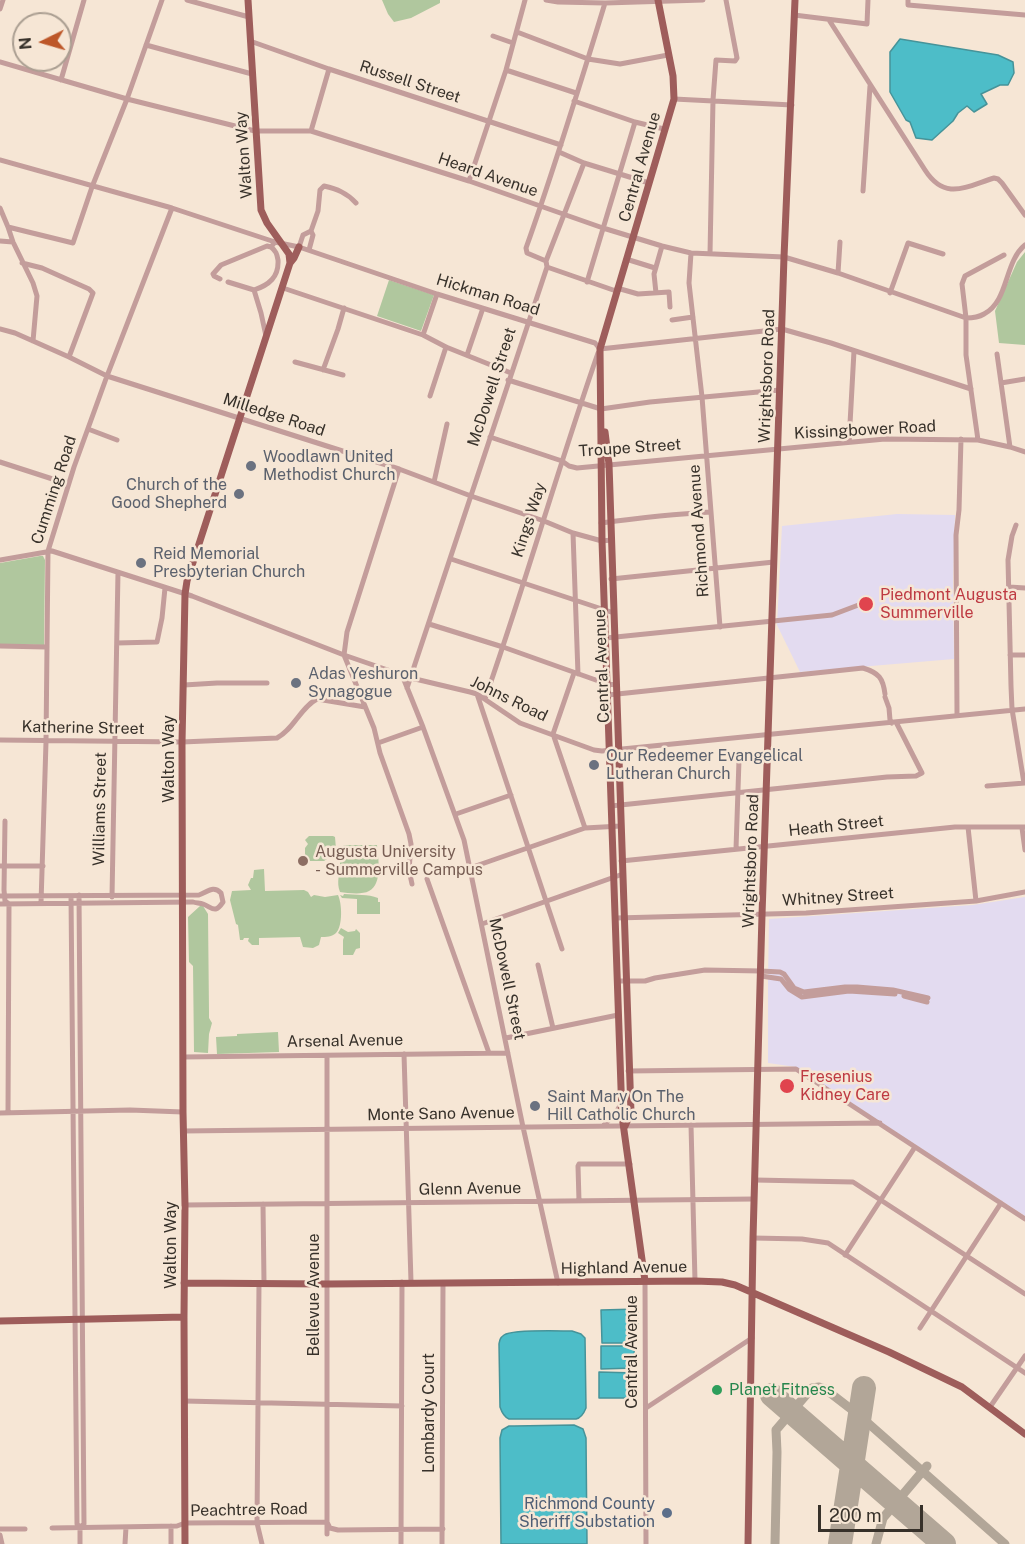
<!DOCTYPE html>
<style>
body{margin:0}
#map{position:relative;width:1025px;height:1544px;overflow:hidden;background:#f6e6d5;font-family:"Public Sans",sans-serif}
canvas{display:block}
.north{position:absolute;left:12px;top:12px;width:60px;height:60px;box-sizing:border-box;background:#f6e6d5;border:2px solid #aa9e91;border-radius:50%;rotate:265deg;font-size:16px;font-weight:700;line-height:24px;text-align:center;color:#37312a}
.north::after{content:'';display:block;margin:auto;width:21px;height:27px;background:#bd5729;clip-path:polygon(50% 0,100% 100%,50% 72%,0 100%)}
.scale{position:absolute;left:818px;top:1505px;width:105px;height:27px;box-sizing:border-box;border:3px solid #37312a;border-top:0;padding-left:8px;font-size:18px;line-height:21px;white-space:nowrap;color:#37312a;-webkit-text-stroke:4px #f6e6d5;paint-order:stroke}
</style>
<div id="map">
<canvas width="1025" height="1544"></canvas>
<div class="north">N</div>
<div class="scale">200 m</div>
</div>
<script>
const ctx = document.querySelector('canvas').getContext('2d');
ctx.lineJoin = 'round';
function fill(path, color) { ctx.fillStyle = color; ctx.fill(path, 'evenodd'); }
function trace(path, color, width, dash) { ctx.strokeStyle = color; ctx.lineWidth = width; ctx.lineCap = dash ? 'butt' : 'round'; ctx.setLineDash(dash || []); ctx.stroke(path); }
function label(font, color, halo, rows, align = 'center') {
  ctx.font = font + ' "Public Sans",sans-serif'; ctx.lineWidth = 5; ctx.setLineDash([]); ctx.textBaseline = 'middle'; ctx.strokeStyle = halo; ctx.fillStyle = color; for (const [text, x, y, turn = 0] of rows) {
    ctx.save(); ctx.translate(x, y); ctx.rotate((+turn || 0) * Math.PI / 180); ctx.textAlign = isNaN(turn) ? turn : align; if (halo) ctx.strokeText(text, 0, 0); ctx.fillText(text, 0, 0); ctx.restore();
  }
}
fill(new Path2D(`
 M897 514 955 515 953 583 954 659 800 672 777 625 782 526Z
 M1025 897V1216L796 1067 768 1063V980L769 919 973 905Z`), '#e3dbf0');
fill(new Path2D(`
 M382 0H440V3L411 18 394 22 388 14Z
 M1025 252V345L999 343 995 311 1017 262Z
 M389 280 434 295 421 331 377 316Z
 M40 556H43L45 560 44 645 0 644V563Z
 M309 836H333L335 837 336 849 330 857 324 861H305V848L308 844 305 840Z
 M377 845C378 857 383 884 369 891 362 895 348 893 340 892 336 882 340 874 340 863 340 857 338 854 339 848L345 845Z
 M264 869 265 891 304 890 308 892 311 897 314 895 325 897 338 895C342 903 343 926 336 933 332 937 326 937 321 937L319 945 313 948 303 947 300 937 259 938V945H252L248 941 249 938H244L243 940H240L238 925 236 924 230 900 232 891 251 890 248 885 251 878H253L254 870Z
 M344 894C356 895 368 894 378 898V902H380V914H357V899L342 898 340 895 343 896Z
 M200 906H203L208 914 209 1012V1018L212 1023 209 1034 208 1053 194 1052 193 966 189 962 188 917Z
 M341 928 348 932 355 931 356 929 360 933V948L356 949 353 955H343V940L344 937 338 933Z
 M278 1032 279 1052 217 1054 216 1037 237 1036V1034Z`), '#b0c79e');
const water = new Path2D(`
 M900 39 998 55 1013 62 1014 73 1008 85H1000L981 94 987 104 974 112 967 106 958 113 953 121 932 140 916 138 910 122 906 120 890 92V52Z
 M638 1309V1326L633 1327V1343H602L601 1310Z
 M572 1331 581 1334 585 1338 586 1408C584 1413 581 1418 576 1419H509C504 1417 502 1413 500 1407L499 1344C500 1339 500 1338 504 1335 513 1329 559 1331 572 1331Z
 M601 1346H634L635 1368 601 1369Z
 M599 1372 636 1373V1398H599Z
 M574 1425 583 1429 586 1438 587 1544H501L500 1438 502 1430 509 1426H514Z`);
fill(water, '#4dbdc8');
trace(water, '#469399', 1.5);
trace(new Path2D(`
 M775 1544 777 1452 776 1430 812 1388 819 1387 825 1389 860 1416 1005 1544
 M876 1544 883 1518 927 1466`), '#b2a698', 9);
trace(new Path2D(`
 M772 1395 944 1544
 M840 1544 864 1388`), '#b2a698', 24);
trace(new Path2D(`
 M187 0 249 17
 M546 0 558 2 605 3 703 0
 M908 0V5L1025 15
 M0 9 3 0
 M794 15 867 24 868 0
 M829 20 925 170C945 201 965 187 994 178L998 179 1002 183 1025 215
 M517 32 588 59 620 64 668 55
 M493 36 513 43
 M250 41 329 69 561 145
 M146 45 252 74
 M0 62 127 99 255 131H311L469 181 603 228 662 246 691 253 784 257 838 273 966 318C972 318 979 317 984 314 1009 301 1004 262 1025 245
 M506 70 576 93
 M61 80 84 0
 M674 99 792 105
 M574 101 635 122 664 129
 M311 131 329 69
 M559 152 584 163 649 183
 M0 160 172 208 275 242 299 247 437 294 595 343 600 349 782 329 831 343 971 389
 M469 181 506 70 525 0
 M863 191 870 86
 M0 208 8 227 13 242 33 283 37 296 33 341
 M8 227 73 243 92 187 127 99 162 0
 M0 241 13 242
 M299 247 303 235 311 231
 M309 250 313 235 311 231 318 211 320 190 324 186C337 189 347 193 356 203
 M691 253 689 283 702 397 720 627
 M710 254 713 100 716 60 735 61 737 58 726 0
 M626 259 655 268
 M546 261 584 163
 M22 263 42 268 89 289 93 293 69 357
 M547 267 616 291
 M838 273 840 242
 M220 279 214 276 213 274 221 265 267 246 271 247 275 242
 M228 282 254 290 261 313 266 336
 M587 282 635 122
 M283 288 423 335 446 347 511 373
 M617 288 638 294 669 292 670 307
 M254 290C269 285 279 277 278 260 277 254 276 251 271 247
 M656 293 654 274 662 246
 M890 293 908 243 943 254
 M672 320 693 317
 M0 329 15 333 69 357 107 376 399 469 471 496 544 521 573 533 602 541 611 540
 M423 335 437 294
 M997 354 1010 447
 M467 355 483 308
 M295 362 343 375
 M323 370 338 329 344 308
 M508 380 601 409 650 402 780 390
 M1001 383 1025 379
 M430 396 446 347
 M88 429 117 440
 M490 437 562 461 569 466 577 468 885 439 978 440 1010 447 1025 452
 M978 440 966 355V318L962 284 965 276 1004 255
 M849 442 854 351
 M0 462 68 484
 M399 469 347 632 344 655 374 728 380 753 409 834 411 844 409 870 412 884
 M434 482 447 424
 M601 523C638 518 674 514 711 512
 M1016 525 1012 536 1008 560 1011 686 1012 709 1024 783
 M573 533 578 674
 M451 559 614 613
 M0 560 52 551 192 596 344 655 411 678 470 692 477 694 520 723 594 750 602 751 1025 709
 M611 579 774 562
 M1009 587 1025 588
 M429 624 503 647 607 684 617 685
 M606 638 832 615 869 601
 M117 643 157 642 162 618 165 588
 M0 646 46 647
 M1010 655H1025
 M574 673 553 734 585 828
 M402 675 423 727 464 840 523 1127 558 1283
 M184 685 217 683H267
 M407 688 547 267 546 261 527 253 526 248C555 167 580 85 605 3
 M477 694 562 949
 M608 695 863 668C879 673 883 678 885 694
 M885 697 889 708 890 720 892 723
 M485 699C525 585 558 468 598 353
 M957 715 956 535 959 510 961 439
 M0 740 182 742 277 738C294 729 300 708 317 699L365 707
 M378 743 423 727
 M987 786 1025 783
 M611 806 887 777 916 776 922 773 896 722
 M456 814 511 795
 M5 821 4 890 5 901 9 904 8 1113
 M968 827 976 901
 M1022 828 1025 850
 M736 849 739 760
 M621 861 955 827H1025
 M0 866H43
 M470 868 585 828 621 826
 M427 879 489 1053
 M79 895 84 1524 80 1527
 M0 896 199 895C208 892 213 885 221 893L223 902C215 914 213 908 203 904 200 903 196 903 193 902L0 904
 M71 896 77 1524 80 1527V1544
 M112 897 118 572
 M41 903 46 742 48 551 74 467 107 376 172 208
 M616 918 806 913 976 901 1025 892
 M482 924 623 874
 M538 965 553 1028
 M761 976 781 979 789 989 802 997 849 991 895 994
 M618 981H645L655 978 705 970 761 971 780 972 784 974 794 988 804 992 845 987H857L893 990 928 998
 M904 996 927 1002
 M506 1038 618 1015
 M404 1054 411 1282
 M183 1057 508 1053
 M628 1071 796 1069 1025 1219
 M0 1113 130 1110 183 1112
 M691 1125 695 1281
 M603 1126 615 1114 621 1104
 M183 1131 880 1123
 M755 1180 853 1182 1025 1294
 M579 1201 578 1166 579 1164H630
 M263 1204 264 1282
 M185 1205 754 1199
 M753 1238 802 1239 828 1243 1025 1373
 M845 1255 915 1147
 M645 1281 646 1544
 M259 1283 257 1523 262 1544
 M920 1328 1001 1203
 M184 1401 402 1406
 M990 1407 1025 1356
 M646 1408 752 1338
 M171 1526V1544
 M52 1528 177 1526 185 1523 327 1522 330 1528 338 1530 443 1529
 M0 1529H25
 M327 1534V1056
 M0 1535 2 1544
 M125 1544 126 1527
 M401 1544 402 1282
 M442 1544 443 1283`), '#c39d9b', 5);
trace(new Path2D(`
 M290 263 294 258 299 247
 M605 432 609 464 631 1112 625 1126
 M645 1281 622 1116 602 541 600 349 674 99 673 76 658 0
 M184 1283 327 1284 695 1281 722 1282 735 1285 889 1352 962 1387 1025 1434
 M0 1321 184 1317
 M185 1544 184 1317 185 1205 183 1112 182 743 185 594 187 581 290 263 289 254 267 223 261 210 248 0
 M748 1544 753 1238 762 915 784 257 795 0`), '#9e5d5b', 7);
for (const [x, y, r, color] of [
 [251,466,6,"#6b7280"],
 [239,494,6,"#6b7280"],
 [141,563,6,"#6b7280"],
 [866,604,8,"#e0444e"],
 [296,683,6,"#6b7280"],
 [594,765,6,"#6b7280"],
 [303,861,6,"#8d6e63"],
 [787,1086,8,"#e0444e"],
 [535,1106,6,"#6b7280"],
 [717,1390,6,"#2e9e5b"],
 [667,1513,6,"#5c6f8a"]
]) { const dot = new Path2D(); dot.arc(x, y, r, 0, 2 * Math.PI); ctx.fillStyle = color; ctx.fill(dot); trace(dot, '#f6e6d5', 2); }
label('16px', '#37312a', '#f6e6d5', [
 ["Russell Street",410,82,18],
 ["Walton Way",244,155,-94],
 ["Central Avenue",640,167,-74],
 ["Heard Avenue",488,175,19],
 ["Hickman Road",488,295,17],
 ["Wrightsboro Road",767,376,-88],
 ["McDowell Street",492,387,-72],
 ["Milledge Road",274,415,18],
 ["Kissingbower Road",865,430,-3],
 ["Troupe Street",630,448,-4],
 ["Cumming Road",54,490,-72],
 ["Kings Way",529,520,-72],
 ["Richmond Avenue",699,531,-94],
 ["Central Avenue",602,666,-92],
 ["Johns Road",509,699,26],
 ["Katherine Street",83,728,1],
 ["Walton Way",169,759,-90],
 ["Williams Street",100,809,-89],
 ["Heath Street",836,826,-6],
 ["Wrightsboro Road",751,861,-88],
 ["Whitney Street",838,897,-4],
 ["McDowell Street",507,979,78],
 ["Arsenal Avenue",345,1041,-1],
 ["Monte Sano Avenue",441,1114,-1],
 ["Glenn Avenue",470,1189,-1],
 ["Walton Way",171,1245,-90],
 ["Highland Avenue",624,1268,-1],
 ["Bellevue Avenue",314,1295,-90],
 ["Central Avenue",632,1352,-90],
 ["Lombardy Court",429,1413,-90],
 ["Peachtree Road",249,1510,-1]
]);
label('16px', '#5b616d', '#f6e6d5', [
 ["Woodlawn United",263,457],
 ["Methodist Church",263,475],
 ["Church of the",227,485,"right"],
 ["Good Shepherd",227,503,"right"],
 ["Reid Memorial",153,554],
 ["Presbyterian Church",153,572],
 ["Adas Yeshuron",308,674],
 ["Synagogue",308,692],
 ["Our Redeemer Evangelical",606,756],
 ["Lutheran Church",606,774],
 ["Saint Mary On The",547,1097],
 ["Hill Catholic Church",547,1115]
], 'left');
label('16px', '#be3a42', '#f6e6d5', [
 ["Piedmont Augusta",880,595],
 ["Summerville",880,613],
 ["Fresenius",800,1077],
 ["Kidney Care",800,1095]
], 'left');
label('16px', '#785e54', '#f6e6d5', [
 ["Augusta University",315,852],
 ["- Summerville Campus",315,870]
], 'left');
label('16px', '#27864d', '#f6e6d5', [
 ["Planet Fitness",729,1390]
], 'left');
label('16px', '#4e5e75', '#f6e6d5', [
 ["Richmond County",655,1504],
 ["Sheriff Substation",655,1522]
], 'right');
</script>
